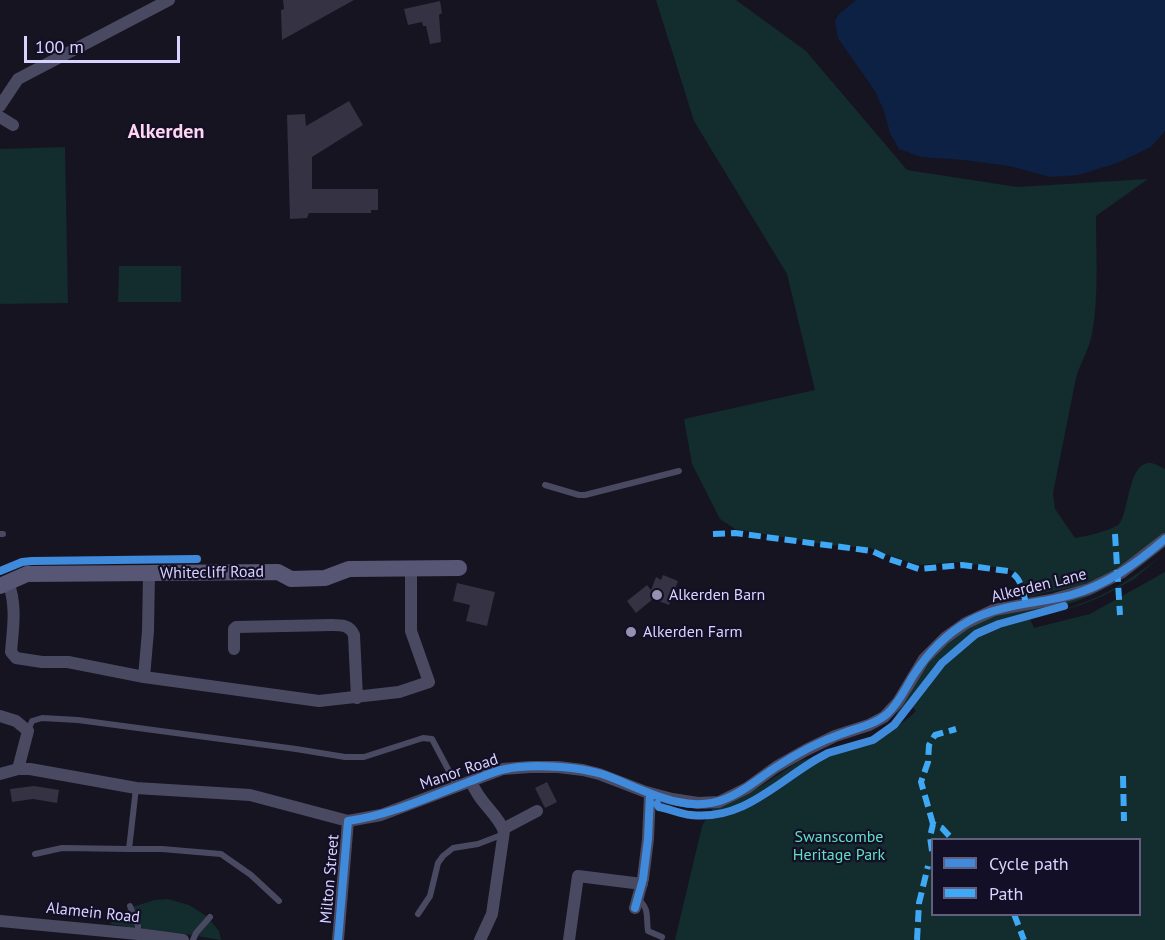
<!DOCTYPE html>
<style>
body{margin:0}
#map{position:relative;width:1165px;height:940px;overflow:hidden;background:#161421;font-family:"PT Sans",sans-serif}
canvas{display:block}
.legend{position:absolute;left:931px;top:838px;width:210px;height:78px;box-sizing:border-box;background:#130f26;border:2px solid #625e7d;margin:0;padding:8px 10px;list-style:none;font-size:18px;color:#d9d4ff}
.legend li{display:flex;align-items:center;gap:12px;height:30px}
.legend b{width:30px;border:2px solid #625e7d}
.scale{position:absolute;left:24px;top:36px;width:156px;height:27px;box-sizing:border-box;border:3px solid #d9d4ff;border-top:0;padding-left:8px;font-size:18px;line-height:21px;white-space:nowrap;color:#d9d4ff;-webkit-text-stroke:4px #130f26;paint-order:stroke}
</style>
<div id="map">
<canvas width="1165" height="940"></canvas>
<ul class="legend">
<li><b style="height:8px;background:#408adc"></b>Cycle path</li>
<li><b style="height:8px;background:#3fa9f5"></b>Path</li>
</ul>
<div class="scale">100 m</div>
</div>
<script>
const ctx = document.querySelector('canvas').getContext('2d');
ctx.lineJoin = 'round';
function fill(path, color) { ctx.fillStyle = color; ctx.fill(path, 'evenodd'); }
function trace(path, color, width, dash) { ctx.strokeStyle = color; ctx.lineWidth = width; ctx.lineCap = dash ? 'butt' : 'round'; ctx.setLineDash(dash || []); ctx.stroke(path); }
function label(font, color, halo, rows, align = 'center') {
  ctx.font = font + ' "PT Sans",sans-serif'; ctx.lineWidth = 4.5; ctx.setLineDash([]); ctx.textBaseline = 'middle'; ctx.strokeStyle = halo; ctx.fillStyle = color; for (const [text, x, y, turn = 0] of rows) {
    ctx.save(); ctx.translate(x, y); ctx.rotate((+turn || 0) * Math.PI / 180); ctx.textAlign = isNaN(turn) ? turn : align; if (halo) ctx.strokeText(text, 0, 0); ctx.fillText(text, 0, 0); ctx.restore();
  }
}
fill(new Path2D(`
 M656 0H736L806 51 907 170 1017 187 1148 179 1096 216C1096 255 1099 295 1092 334 1089 350 1080 363 1076 378L1053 493 1055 509 1075 538C1084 537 1113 530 1119 524 1129 512 1128 465 1148 463 1153 462 1160 467 1165 469V536C1139 554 1114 574 1085 584 1067 590 1049 590 1030 597L1018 575 1013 571 1003 568 954 562 920 565 902 560 870 548 828 545 735 529 720 519 692 464 684 419 815 390 787 274 694 121Z
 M65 147 68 303 0 304V149Z
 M119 266H181V302H118Z
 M1165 545V547C1136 571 1108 591 1071 603 1040 612 1003 615 975 632 944 652 923 683 902 713L896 714 922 669 947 642 967 628 998 614 1055 604Z
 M1165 553 1134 579 1103 596 1081 605 1030 619 1034 628 1090 614 1165 572V940H675L702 826 712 809 760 787 799 761 870 743 886 735 912 715 916 711 912 707C932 681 952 651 982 634 1007 621 1046 615 1074 606 1109 595 1137 575 1165 553ZM932 840H1140V914H932Z
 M168 899 189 905 208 917 192 935 144 929 140 926 132 907 155 900Z
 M128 909 136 928 110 924 115 918Z
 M210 920 219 931 221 940 197 936Z`), '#132c2d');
fill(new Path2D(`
 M856 0H1165V131L1151 147 1117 163 1078 175 1050 177 1010 166 964 160 921 157 899 149 890 133 884 111 875 91 838 38 835 21 839 14Z`), '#0d2144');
fill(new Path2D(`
 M283 0H354L282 40 281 10 284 9Z
 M440 1 442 13 439 15 441 42 430 44 426 26H423L422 22 408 25 404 9Z
 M349 101 363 125 312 157V189H378V210H371V213H309L307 218 290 219 287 115 305 114 306 126Z
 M663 575 678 581 669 605 653 599 636 613 627 601 647 585 651 590 656 577 661 580Z
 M457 583 495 592 487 626 466 621 470 605 453 601Z
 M547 782 557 802 545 808 535 788Z
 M34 786 59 790 57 803 33 799 12 802 10 789Z`), '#343243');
trace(new Path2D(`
 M545 485 579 495H585L679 471
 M0 534H3
 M28 731 32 721 42 718 78 720 296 749 345 757H364L423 738 432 739 457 786
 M136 788 129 849H162L221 854 251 875 279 901
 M35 854 62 848 129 849
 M638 900C650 907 646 920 648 931L662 937
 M130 906 138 926V934
 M418 914 430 896 438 863 443 856 453 848 478 844 504 834
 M193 940 196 933 210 917`), '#4a4962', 6);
trace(new Path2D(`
 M0 106 18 79 169 0
 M0 117 13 125
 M8 582C17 605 13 628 11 652L16 658 42 662H68L144 677 319 701 399 692 429 682 411 631V568
 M234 649V629L236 627 332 625C341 625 350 625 354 635L357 698
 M144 677 148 631 149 573
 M0 716 16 721 28 731 18 769
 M0 774 18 769H30L136 788 250 795 348 821 381 815 503 769 530 767H558L583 770 599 774 646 792 672 799 698 803 719 802 747 788 776 767 806 750 835 736 869 725 884 717 898 702 924 659 945 638 966 623 994 610 1051 600 1089 589 1121 573 1165 539
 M471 781C479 803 497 813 504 831L492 914 480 940
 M503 829 537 811
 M635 908 643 879 648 839 650 794
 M0 921 138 934 183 940
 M338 940 348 821
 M569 940 578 876 642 884`), '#4a4962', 12);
trace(new Path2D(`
 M0 586 27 574 278 572 291 579 325 578 349 569 459 568`), '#575674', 16);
trace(new Path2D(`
 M713 534 735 533 872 551 889 559 919 569 962 565 1008 571C1021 576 1023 591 1026 604
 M1115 534 1120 615
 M1123 776 1124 821
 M933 824 921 782 928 762 929 745 935 735 956 729
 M932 851 930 837 933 824 942 828 953 840
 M1014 914 1024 940
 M917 940 919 903 928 866`), '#3fa9f5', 6, [12, 6]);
trace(new Path2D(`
 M0 571 22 562 32 561 197 559
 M657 804 659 807C670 809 680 814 691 815 742 821 776 783 817 759L828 753 873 740 894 725 942 663 976 634 999 624 1064 606
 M635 908 643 879 648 839 650 794
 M338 940 348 821C391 815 431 796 471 781 482 777 494 771 506 769 523 765 543 766 561 767 575 768 588 770 602 774 640 787 684 816 725 799 744 792 759 778 776 767 796 754 818 742 841 734 857 728 874 725 887 714 899 703 905 689 913 676 927 654 946 634 969 621 1000 604 1037 604 1071 595 1107 585 1137 563 1165 539`), '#408adc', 8);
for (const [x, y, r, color] of [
 [657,595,6,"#9591b1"],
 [631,632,6,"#9591b1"]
]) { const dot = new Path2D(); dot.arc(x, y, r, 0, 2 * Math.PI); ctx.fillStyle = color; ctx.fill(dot); trace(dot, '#130f26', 2); }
label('16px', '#d9d4ff', '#130f26', [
 ["Whitecliff Road",212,573,-1],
 ["Alkerden Lane",1039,586,-14],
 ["Manor Road",459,772,-19],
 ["Milton Street",330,879,-85],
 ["Alamein Road",93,913,6]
]);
label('16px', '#d9d4ff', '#130f26', [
 ["Alkerden Barn",669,595],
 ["Alkerden Farm",643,632]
], 'left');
label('16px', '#5fe0c0', '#130f26', [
 ["Swanscombe",839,837],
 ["Heritage Park",839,855]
]);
label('bold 20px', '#ffd6f0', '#130f26', [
 ["Alkerden",166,132]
]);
</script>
